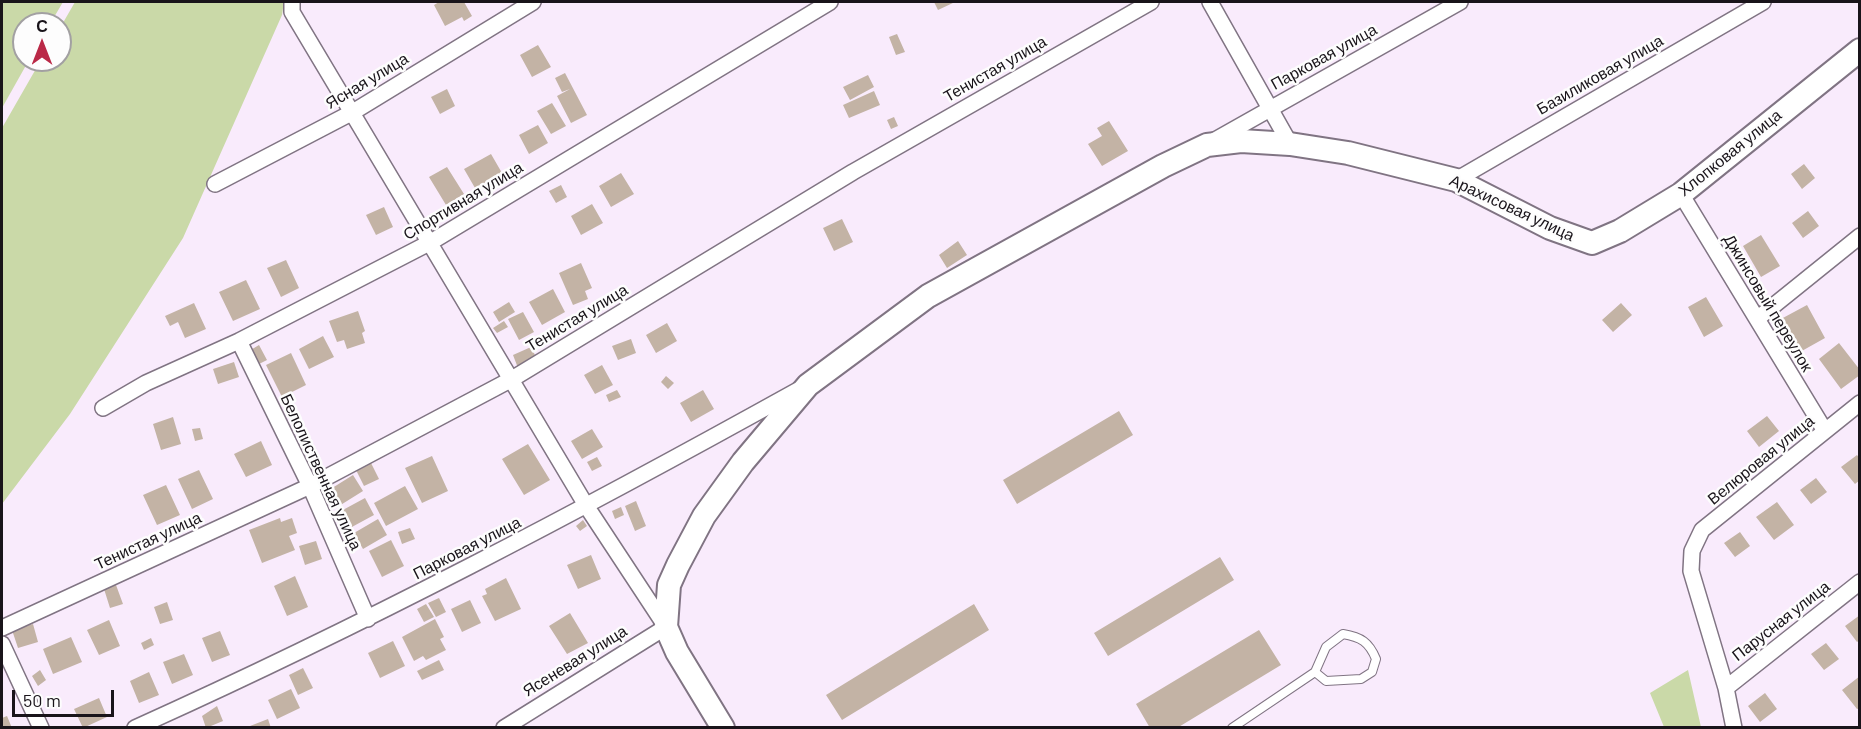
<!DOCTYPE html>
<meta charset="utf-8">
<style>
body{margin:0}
#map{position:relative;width:1861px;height:729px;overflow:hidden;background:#f9ebfc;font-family:Barlow,sans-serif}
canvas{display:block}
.frame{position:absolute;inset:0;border:3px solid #19141a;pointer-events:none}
.north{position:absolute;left:12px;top:12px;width:60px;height:60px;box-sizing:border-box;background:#fdfdfd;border:2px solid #a2a0a2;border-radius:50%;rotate:0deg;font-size:16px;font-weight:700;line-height:24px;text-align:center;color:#19141a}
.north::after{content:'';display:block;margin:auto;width:21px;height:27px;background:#ba2947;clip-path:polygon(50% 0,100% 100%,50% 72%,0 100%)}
.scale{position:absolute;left:12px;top:690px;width:102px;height:27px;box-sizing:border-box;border:3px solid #19141a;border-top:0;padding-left:8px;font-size:18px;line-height:21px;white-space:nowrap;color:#19141a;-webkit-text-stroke:4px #fdfdfd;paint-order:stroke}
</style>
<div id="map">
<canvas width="1861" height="729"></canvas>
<div class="frame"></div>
<div class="north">С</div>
<div class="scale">50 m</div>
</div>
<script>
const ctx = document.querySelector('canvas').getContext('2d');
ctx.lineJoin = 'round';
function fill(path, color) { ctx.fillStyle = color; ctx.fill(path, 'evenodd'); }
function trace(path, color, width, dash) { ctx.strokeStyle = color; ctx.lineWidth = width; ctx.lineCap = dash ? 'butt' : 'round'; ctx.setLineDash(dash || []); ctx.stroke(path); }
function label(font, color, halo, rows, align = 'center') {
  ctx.font = font + ' Barlow,sans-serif'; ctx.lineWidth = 5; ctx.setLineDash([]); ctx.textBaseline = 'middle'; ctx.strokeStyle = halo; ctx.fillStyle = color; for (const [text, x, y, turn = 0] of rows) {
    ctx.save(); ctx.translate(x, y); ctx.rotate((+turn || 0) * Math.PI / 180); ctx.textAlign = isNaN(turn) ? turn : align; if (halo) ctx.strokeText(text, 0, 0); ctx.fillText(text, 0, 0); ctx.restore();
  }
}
fill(new Path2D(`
 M2 2H63L50 24H24V60H29L2 108Z
 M75 2H284L282 15 183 238 70 414 2 504V128L41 60H60V28Z
 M1688 670 1701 727H1664L1650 693Z`), '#cad9a8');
fill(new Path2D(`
 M439 2H464L472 16 464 21 462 17 445 26 434 5Z
 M934 2H955L938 10Z
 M897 34 905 52 896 55 889 37Z
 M538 45 551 67 532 77 520 55Z
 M565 73 587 115 571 123 557 96 570 89 562 92 555 78Z
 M868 75 874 87 850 100 843 87Z
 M447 89 455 106 440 114 431 97Z
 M874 91 880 105 849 118 843 105Z
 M552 103 566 126 551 134 537 111Z
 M894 117 898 126 891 129 887 120Z
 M1109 121 1128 151 1102 166 1088 144 1102 136 1097 128Z
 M538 125 548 143 529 154 519 135Z
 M491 154 502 173 475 188 464 169Z
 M1804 164 1815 178 1802 189 1791 174Z
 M447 167 464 194 446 205 429 177Z
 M621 173 634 194 611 207 599 186Z
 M561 185 567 197 556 203 549 191Z
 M592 204 603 223 581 235 571 216Z
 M384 207 393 227 376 235 366 215Z
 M1808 211 1819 226 1803 238 1792 223Z
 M842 219 853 242 834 251 823 228Z
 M1761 235 1780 266 1761 277 1743 246Z
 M958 241 967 255 947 268 939 255Z
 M286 260 299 288 281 297 267 268Z
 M581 263 592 288 585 291 588 299 573 305 559 273Z
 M246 280 260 309 233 321 219 292Z
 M553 289 565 312 542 325 529 302Z
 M1706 297 1723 326 1704 337 1688 307Z
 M509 302 515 312 499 322 493 312Z
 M194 303 206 329 185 338 178 322 170 326 165 316Z
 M1621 303 1632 315 1613 332 1602 320Z
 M1807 305 1825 338 1800 352 1781 319Z
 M358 311 365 331 362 333 365 343 347 349 344 340 337 342 329 321Z
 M523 312 534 332 519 340 508 319Z
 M504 321 508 327 497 333 493 328Z
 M667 323 677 341 656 353 646 335Z
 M323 336 334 357 309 369 299 349Z
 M631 339 636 353 618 360 612 346Z
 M1839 343 1860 370V375L1841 389 1819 359Z
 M259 345 267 360 257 365 249 351Z
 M531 347 537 359 518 368 513 355Z
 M291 353 306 385 282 397 266 365Z
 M234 362 239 377 218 384 213 369Z
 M602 365 613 385 595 394 584 375Z
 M666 376 674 383 668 389 661 382Z
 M617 390 621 397 609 402 606 395Z
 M703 390 714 409 691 422 680 403Z
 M1119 411 1133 435 1017 504 1003 480Z
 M1767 416 1779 431 1759 447 1747 431Z
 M173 417 181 444 161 450 153 424Z
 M200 428 203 439 195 441 192 429Z
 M592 429 603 447 582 459 571 441Z
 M261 441 272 465 246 477 234 454Z
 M528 444 550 480 524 495 502 459Z
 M1857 455 1860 459V480L1855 484 1841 467Z
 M432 456 448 491 422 503 405 468Z
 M597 457 602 466 592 471 587 462Z
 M371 463 379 479 364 486 356 470Z
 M199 470 213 499 192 509 178 479Z
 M353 475 363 491 339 506 329 490Z
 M1816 478 1827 492 1811 504 1800 490Z
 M166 485 180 515 157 525 143 495Z
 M405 486 418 509 386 526 374 503Z
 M365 498 374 515 350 528 341 511Z
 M636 501 646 526 635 531 625 506Z
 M1777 502 1794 525 1774 540 1756 517Z
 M621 507 624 515 615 519 612 511Z
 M280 518 281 522 292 518 297 533 289 536 295 550 262 563 249 530Z
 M378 519 387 535 363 549 354 533Z
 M583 520 587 526 580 531 576 526Z
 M410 528 415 539 402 544 398 532Z
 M1740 532 1750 546 1735 557 1724 543Z
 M391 540 404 566 382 577 369 551Z
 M316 541 322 559 305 565 299 546Z
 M591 555 601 579 578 589 567 565Z
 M1220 557 1234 580 1108 656 1094 633Z
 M295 576 308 607 287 616 274 586Z
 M506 578 521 609 495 621 482 596 487 594 485 589Z
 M116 585 123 604 110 608 104 589Z
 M439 598 446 612 436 617 428 603Z
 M470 600 481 623 462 632 451 609Z
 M167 602 173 620 160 624 154 607Z
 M426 604 434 617 424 622 417 609Z
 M974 604 989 630 842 720 826 695Z
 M570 613 588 643 567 654 549 626Z
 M1860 615V640L1857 642 1845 626Z
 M435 619 444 637 440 639 446 650 426 660 423 656 414 661 402 637Z
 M109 620 120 646 99 655 87 630Z
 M33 624 38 642 18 648 12 630Z
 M1259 630 1281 665 1177 728H1150L1136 704Z
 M220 631 230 655 212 662 202 638Z
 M71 637 82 662 53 674 43 649Z
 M151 638 154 645 144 650 141 643Z
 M393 641 405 666 380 678 368 653Z
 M1826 643 1839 659 1824 670 1811 654Z
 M184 654 193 675 172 684 163 662Z
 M439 660 444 670 422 680 417 671Z
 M303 668 313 688 298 695 289 675Z
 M40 670 46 680 38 686 32 676Z
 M149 672 159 695 139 703 130 681Z
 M1860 676V708L1857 709 1842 690Z
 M291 689 300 708 277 719 268 700Z
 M1765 693 1777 709 1760 722 1748 706Z
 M99 698 107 717 83 728 74 709Z
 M217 706 223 721 206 728 202 716Z
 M7 716 12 728H2V718Z
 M268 719 271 728H251L250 726Z`), '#c3b3a5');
const lane = new Path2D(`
 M1232 728 1315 672 1326 647 1343 634C1361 637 1369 642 1376 659L1372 672 1361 679 1326 681 1315 672`);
const street = new Path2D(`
 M292 2V12L587 507 666 627 504 728
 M1210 2 1290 144
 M1215 140 1460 2
 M1456 180 1763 2
 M215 184 353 112 533 2
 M1681 194 1825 431
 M1757 319 1860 236
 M239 341 310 486 368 619
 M103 408 146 383 239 341 431 242 830 2
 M2 628 310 486 512 379 853 172 1151 2
 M2 644 41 728
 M1726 688 1860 582
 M135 728C362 626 580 511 798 390
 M1734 728 1726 688 1691 571 1692 551 1702 530 1860 403`);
const secondary = new Path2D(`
 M723 728 677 652 666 627 669 585 678 565 704 516 743 462 808 385 928 296 1163 166 1207 145 1241 141 1290 144 1348 153 1456 180 1550 228 1592 243 1620 231 1681 194 1860 50`);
trace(lane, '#807483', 10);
trace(street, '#807483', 18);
trace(secondary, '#807483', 26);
trace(lane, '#fff', 8);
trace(street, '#fff', 15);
trace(secondary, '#fff', 22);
label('16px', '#19141a', '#fdfdfd', [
 ["Парковая улица",1324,57,-29],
 ["Тенистая улица",995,69,-30],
 ["Базиликовая улица",1600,75,-30],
 ["Ясная улица",367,81,-31],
 ["Хлопковая улица",1730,153,-39],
 ["Спортивная улица",463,201,-31],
 ["Арахисовая улица",1512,208,25],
 ["Джинсовый переулок",1768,303,59],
 ["Тенистая улица",577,318,-31],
 ["Велюровая улица",1761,460,-39],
 ["Белолиственная улица",321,472,65],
 ["Тенистая улица",148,541,-25],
 ["Парковая улица",467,548,-27],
 ["Парусная улица",1781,621,-38],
 ["Ясеневая улица",575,661,-32]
]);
</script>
